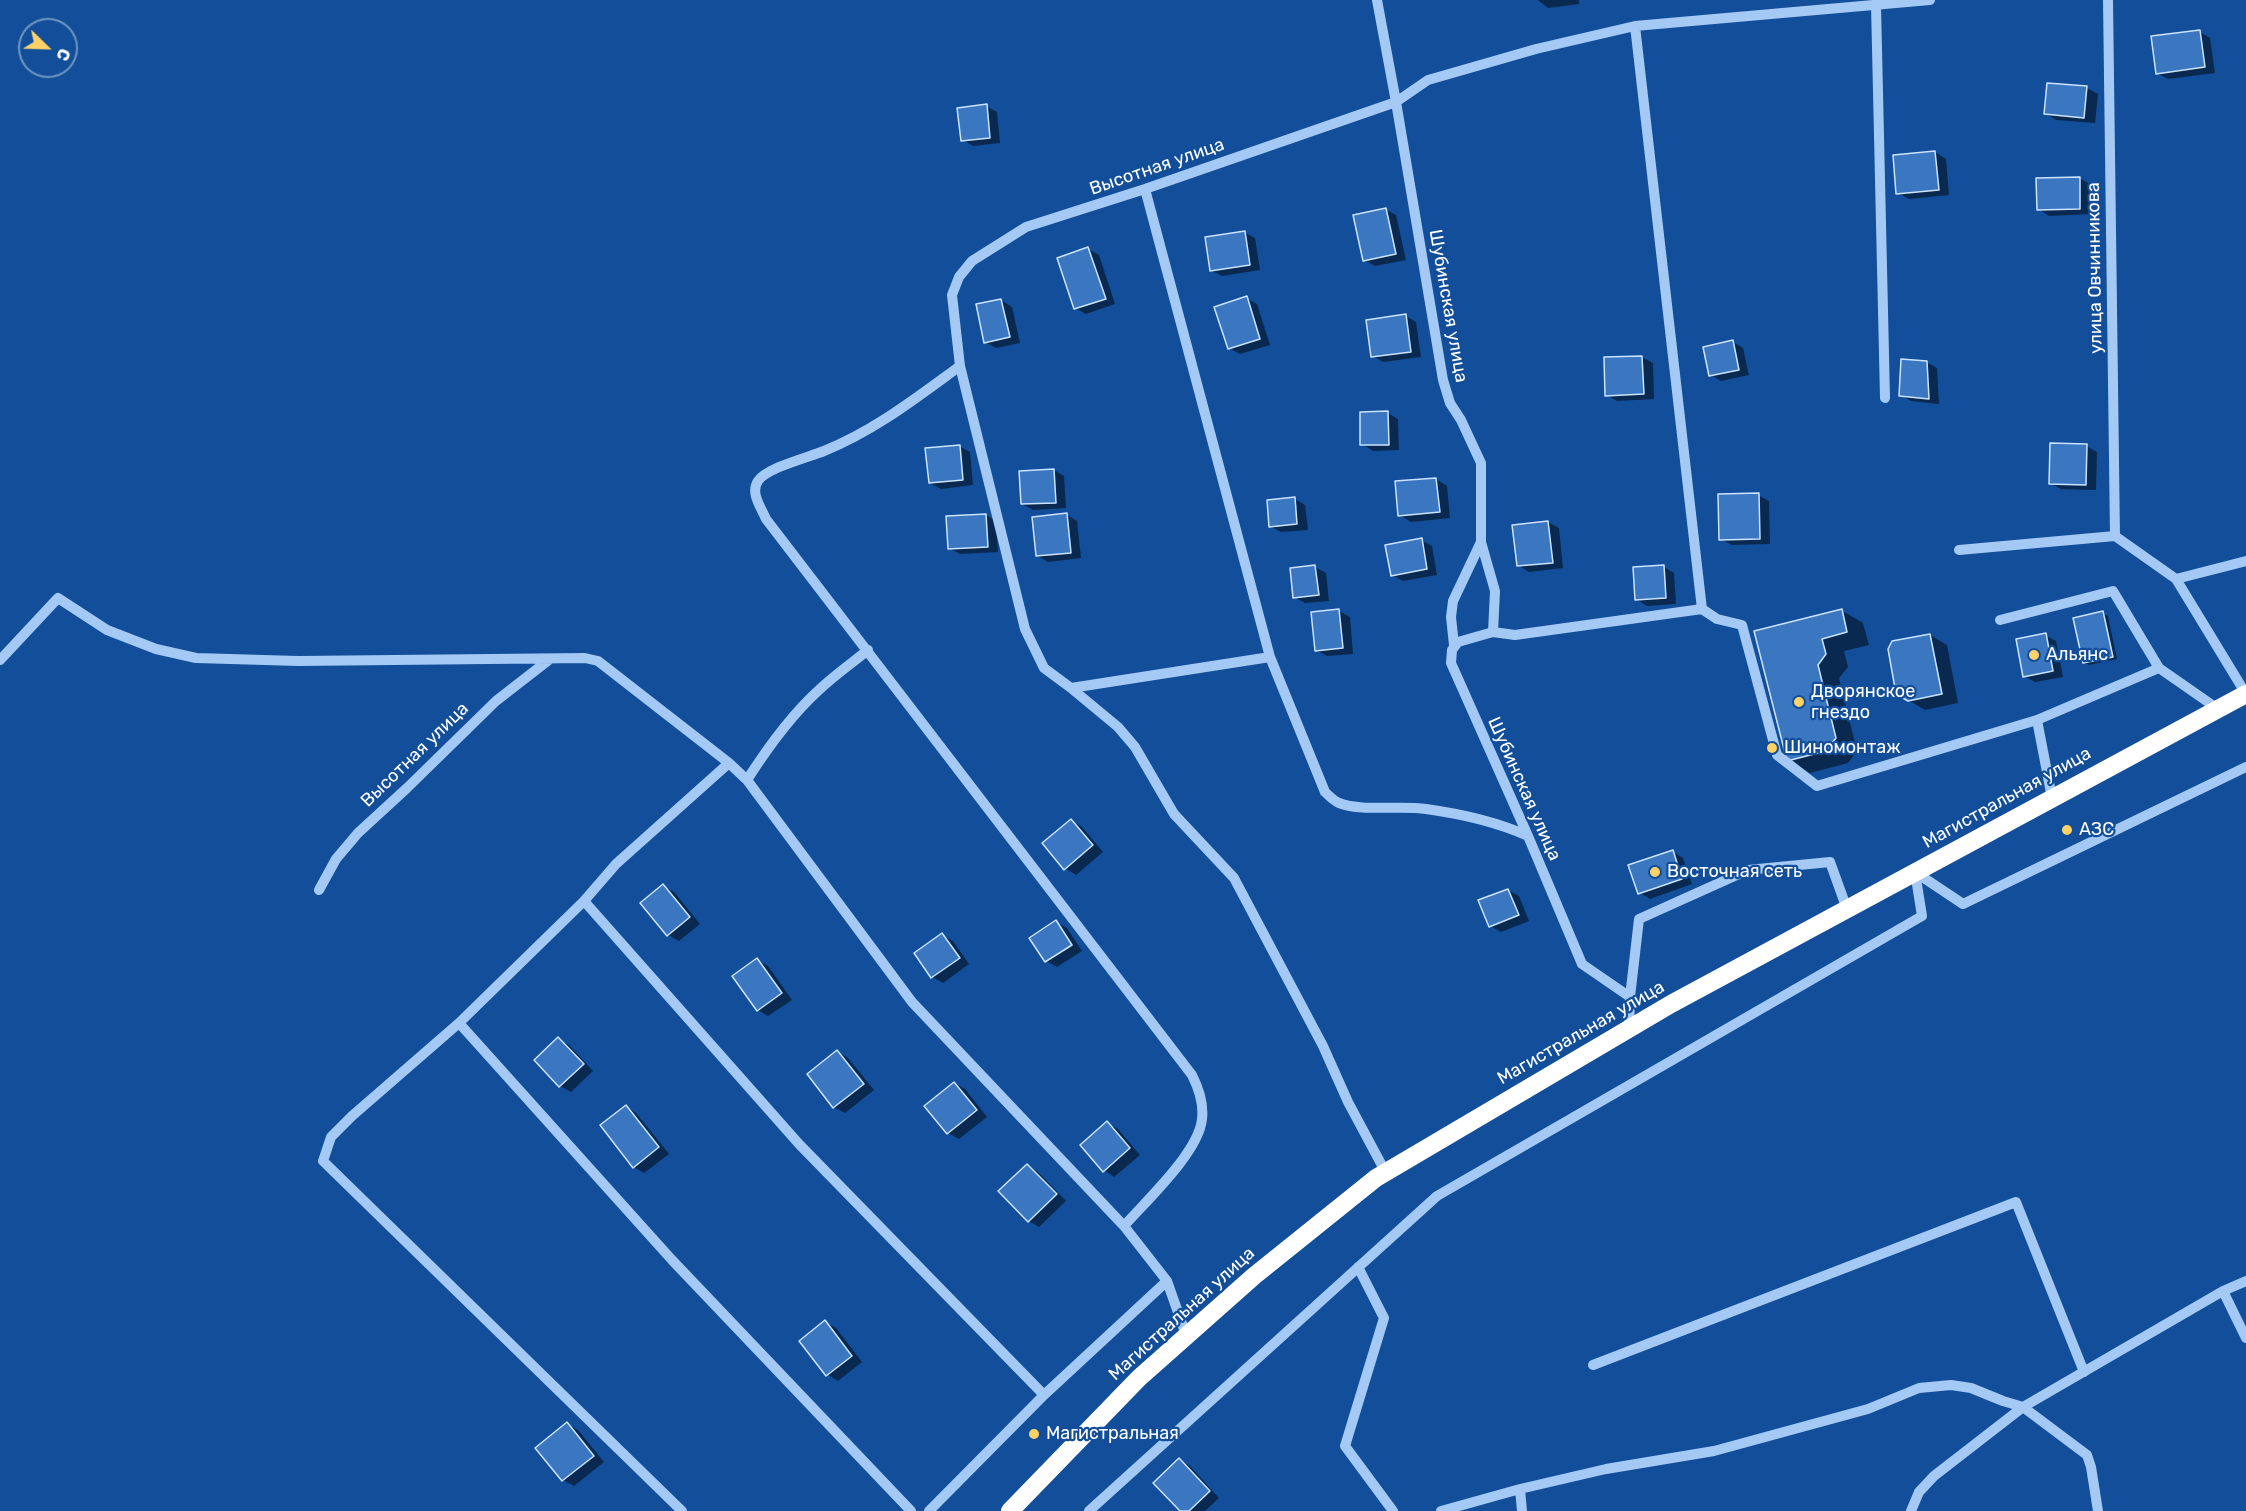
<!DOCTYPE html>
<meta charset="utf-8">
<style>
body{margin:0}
#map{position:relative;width:2246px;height:1511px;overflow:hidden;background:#124e99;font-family:Rubik,sans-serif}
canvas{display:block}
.north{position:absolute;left:18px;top:18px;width:60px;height:60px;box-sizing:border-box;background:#124e99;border:2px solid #7195c2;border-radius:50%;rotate:113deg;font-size:16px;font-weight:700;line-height:24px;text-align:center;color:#fff}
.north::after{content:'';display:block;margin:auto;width:21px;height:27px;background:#ffd267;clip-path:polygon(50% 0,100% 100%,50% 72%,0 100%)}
</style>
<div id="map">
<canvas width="2246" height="1511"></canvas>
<div class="north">С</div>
</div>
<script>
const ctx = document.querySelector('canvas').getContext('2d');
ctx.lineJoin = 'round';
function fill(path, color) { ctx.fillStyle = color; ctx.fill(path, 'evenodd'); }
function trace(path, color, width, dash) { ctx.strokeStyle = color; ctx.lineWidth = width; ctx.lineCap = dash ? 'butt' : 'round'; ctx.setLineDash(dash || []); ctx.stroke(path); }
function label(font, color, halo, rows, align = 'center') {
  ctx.font = font + ' Rubik,sans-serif'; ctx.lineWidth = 4.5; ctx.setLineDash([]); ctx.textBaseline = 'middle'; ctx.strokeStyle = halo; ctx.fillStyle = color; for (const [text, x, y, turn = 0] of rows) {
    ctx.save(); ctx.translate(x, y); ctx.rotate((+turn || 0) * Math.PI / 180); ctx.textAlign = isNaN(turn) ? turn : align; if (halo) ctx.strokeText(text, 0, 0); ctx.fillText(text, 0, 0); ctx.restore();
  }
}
fill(new Path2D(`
 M1538 0H1579V4L1548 8Z
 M2200 32 2210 38 2215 73 2168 79 2157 73Z
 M2048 84 2087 88 2098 94 2095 123 2056 120 2045 113Z
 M986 106 997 112 1000 143 973 146 963 140Z
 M1935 152 1946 159 1949 195 1909 199 1898 193Z
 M2079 178 2090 184 2091 214 2049 216 2039 209Z
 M1385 209 1396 215 1406 260 1375 266 1364 260Z
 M1244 232 1255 238 1260 270 1222 276 1211 270Z
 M1088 249 1099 255 1115 304 1086 314 1075 308Z
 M1246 298 1257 304 1270 345 1240 354 1229 348Z
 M1001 300 1012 307 1020 343 996 348 985 342Z
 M1406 316 1416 322 1421 357 1383 362 1373 356Z
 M1733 342 1743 348 1749 375 1721 381 1711 375Z
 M1642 357 1653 363 1654 399 1617 401 1607 395Z
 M1926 362 1937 368 1939 404 1911 401 1900 395Z
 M1388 413 1398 419 1399 450 1373 451 1362 444Z
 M959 446 970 452 973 485 941 489 930 483Z
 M2086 446 2097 452 2096 490 2061 489 2050 483Z
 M1054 470 1064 476 1066 508 1033 510 1022 504Z
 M1436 479 1447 486 1450 518 1411 522 1400 515Z
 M1758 495 1769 501 1770 544 1732 545 1721 539Z
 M1295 499 1305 505 1308 530 1281 532 1270 526Z
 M986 515 996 521 998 552 960 554 949 548Z
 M1067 515 1077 521 1081 558 1048 562 1038 556Z
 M1548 522 1559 528 1563 568 1529 572 1518 565Z
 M1421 540 1432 546 1437 575 1403 581 1392 575Z
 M1315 567 1326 573 1329 601 1305 603 1294 597Z
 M1664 567 1674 573 1676 604 1647 606 1636 599Z
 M1841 610 1863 623 1869 645 1844 651 1848 667 1839 678 1857 751 1848 763 1810 773 1788 760 1756 632Z
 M1339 611 1350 617 1353 654 1327 656 1316 650Z
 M2103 613 2108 616 2117 659 2089 665 2084 662Z
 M1930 635 1947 645 1958 703 1925 710 1908 700Z
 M2045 635 2056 641 2063 677 2035 682 2024 676Z
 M1071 820 1082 827 1103 852 1076 875 1065 868Z
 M1673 852 1683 858 1692 884 1650 899 1639 892Z
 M663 886 674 892 700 924 679 941 668 935 642 903Z
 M1508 890 1519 896 1529 921 1501 932 1490 926Z
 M1056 922 1067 928 1082 951 1057 967 1046 961 1031 938Z
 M942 935 953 941 969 964 943 983 932 977Z
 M757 960 768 966 792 1000 768 1016 758 1010Z
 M558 1039 569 1045 593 1071 571 1092 560 1086 536 1060Z
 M838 1052 848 1058 874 1090 845 1113 834 1107Z
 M954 1083 965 1089 987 1117 959 1139 948 1133 926 1106Z
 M626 1106 636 1113 669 1154 644 1173 634 1167Z
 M1107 1123 1118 1129 1140 1155 1114 1177 1104 1170Z
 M1027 1165 1038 1172 1066 1201 1039 1227 1029 1221Z
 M825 1322 836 1328 862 1362 838 1381 827 1374Z
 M567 1424 578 1430 604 1462 574 1486 563 1480 537 1448Z
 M1179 1460 1190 1466 1219 1498 1205 1511H1182Z`), '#0007');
const building = new Path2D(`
 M2200 30 2205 67 2156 74 2151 36Z
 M2047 83 2087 86 2084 118 2044 114Z
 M987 104 990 138 961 141 957 108Z
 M1935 151 1939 190 1896 194 1893 155Z
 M2080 177V209L2037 210 2036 178Z
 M1386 208 1396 254 1363 261 1353 215Z
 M1245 231 1250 265 1210 271 1205 237Z
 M1088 247 1106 299 1074 309 1057 258Z
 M1247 296 1260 339 1228 349 1214 307Z
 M1001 299 1010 337 984 343 976 304Z
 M1406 314 1411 352 1371 357 1366 320Z
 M1733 340 1739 370 1709 376 1703 347Z
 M1642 356 1644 394 1605 396 1604 357Z
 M1901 359 1927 361 1929 399 1899 396Z
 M1388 411 1389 445H1360V412Z
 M2050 443 2087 444 2086 485 2049 484Z
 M960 445 963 480 929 483 925 448Z
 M1054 469 1056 503 1021 504 1019 471Z
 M1436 478 1440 512 1398 516 1395 481Z
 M1759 493 1760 539 1719 540 1718 494Z
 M1295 497 1297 524 1269 527 1267 500Z
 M1067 513 1071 553 1036 556 1032 517Z
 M986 514 988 547 948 549 946 516Z
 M1548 521 1553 563 1517 566 1512 525Z
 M1422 538 1427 569 1391 576 1385 545Z
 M1315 565 1319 595 1293 598 1290 568Z
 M1664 565 1666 598 1635 600 1633 567Z
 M1339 609 1343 648 1315 651 1311 612Z
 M1842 609 1847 632 1822 639 1826 654 1818 665 1836 738 1826 751 1787 761 1754 631Z
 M2103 611 2113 657 2083 663 2073 618Z
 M2046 633 2053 671 2023 677 2016 639Z
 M1930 634 1942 694 1908 701 1896 694 1888 649 1892 641Z
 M1071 819 1093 845 1064 870 1042 843Z
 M1673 850 1682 879 1638 894 1628 865Z
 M663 884 690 917 667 936 640 903Z
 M1508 889 1519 915 1489 927 1478 900Z
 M1056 920 1072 945 1045 962 1029 938Z
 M942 933 960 958 931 978 914 953Z
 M757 958 782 993 757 1011 732 976Z
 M558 1037 584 1064 559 1087 534 1060Z
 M837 1050 864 1084 833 1108 807 1074Z
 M954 1082 977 1110 947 1134 924 1106Z
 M626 1105 659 1147 633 1168 600 1125Z
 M1107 1121 1130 1148 1103 1172 1080 1145Z
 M1027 1164 1057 1194 1028 1222 998 1191Z
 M825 1320 852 1356 826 1376 799 1341Z
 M567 1422 594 1456 562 1481 535 1448Z
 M1179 1458 1210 1491 1189 1511H1180L1153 1483Z`);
fill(building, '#3b77c1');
trace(building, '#cce3fd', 1.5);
trace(new Path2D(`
 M1377 0 1396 102 1443 380 1450 403 1461 420 1481 463V542L1495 591 1493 632 1458 642 1452 650 1451 663 1528 836 1582 964 1630 997
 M2108 0 2115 536
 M1876 5 1885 398
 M1635 26 1702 609 1717 619 1742 625 1777 755 1817 786 2037 720 2159 668 2113 591 2000 620
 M1145 189 1270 657
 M960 366C916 398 874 431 824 451 809 457 766 468 758 481 750 493 761 507 766 519L1192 1075C1199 1089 1204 1103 1202 1119 1199 1152 1146 1201 1124 1226
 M1959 550 2115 536 2176 579 2246 561
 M2176 579 2246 694
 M1493 632 1515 635 1702 609
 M1454 645 1451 617 1453 601 1481 542
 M0 660 58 598 107 630 156 649 196 658 298 661 585 658 598 661 729 763 747 780 912 1002 1124 1226 1167 1281 1186 1335
 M2159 668 2218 709
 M1071 688 1118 727 1135 747 1174 814 1234 878 1323 1046 1348 1102 1386 1173
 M2037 720 2052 798
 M747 780C768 747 791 715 820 689 835 675 852 663 868 650
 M1528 836C1495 821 1462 814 1426 809 1400 805 1362 812 1339 803 1334 801 1329 796 1325 792L1270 657 1071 688 1044 668 1025 629 960 366 952 295 959 277 972 261 1026 227 1145 189 1396 102 1428 80 1536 49 1635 26 1930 0
 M1915 872 1963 904 2246 767
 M319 890 336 859 358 833 407 788 496 701 550 659
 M584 901 616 864 729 763
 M459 1023 352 1116 331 1137 323 1161 682 1511
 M1629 1029 1630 997 1639 919 1748 870 1830 862 1847 909
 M1358 1267 1384 1318 1345 1446 1393 1511
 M2223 1291 2246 1338
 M1593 1365 2016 1202 2084 1372
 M1520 1489 1522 1511
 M911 1511 672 1260 459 1023 584 901 799 1144 1044 1395
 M929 1511 1044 1395 1167 1281
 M1089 1511 1437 1196 1922 916 1915 872
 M1441 1511 1520 1489 1606 1469 1714 1451 1868 1409 1919 1388 1951 1385 1971 1388 2003 1401 2023 1407 2087 1455 2091 1467 2098 1511
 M1911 1511 1919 1492 1934 1476 2023 1407 2223 1291 2246 1281`), '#a4c9f4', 10);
trace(new Path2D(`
 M1010 1511 1139 1378 1254 1276 1376 1178 1671 1004 2246 694`), '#fff', 18);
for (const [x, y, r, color] of [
 [2034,655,6,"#ffd267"],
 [1799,702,6,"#ffd267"],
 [1772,748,6,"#ffd267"],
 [2067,830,6,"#ffd267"],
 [1655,872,6,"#ffd267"],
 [1034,1434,6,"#ffd267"]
]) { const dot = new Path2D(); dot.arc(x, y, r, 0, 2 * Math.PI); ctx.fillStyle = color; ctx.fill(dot); trace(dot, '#124e99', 2); }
label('18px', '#fff', '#124e99', [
 ["Высотная улица",1157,167,-19],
 ["улица Овчинникова",2095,268,-91],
 ["Шубинская улица",1448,306,80],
 ["Высотная улица",415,755,-44],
 ["Шубинская улица",1524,789,66],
 ["Магистральная улица",2007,798,-29],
 ["Магистральная улица",1581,1033,-30],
 ["Магистральная улица",1182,1314,-42]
]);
label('18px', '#fff', '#124e99', [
 ["Альянс",2046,655],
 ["Дворянское",1811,692],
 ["гнездо",1811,713],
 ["Шиномонтаж",1784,748],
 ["АЗС",2079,830],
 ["Восточная сеть",1667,872],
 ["Магистральная",1046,1434]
], 'left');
</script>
